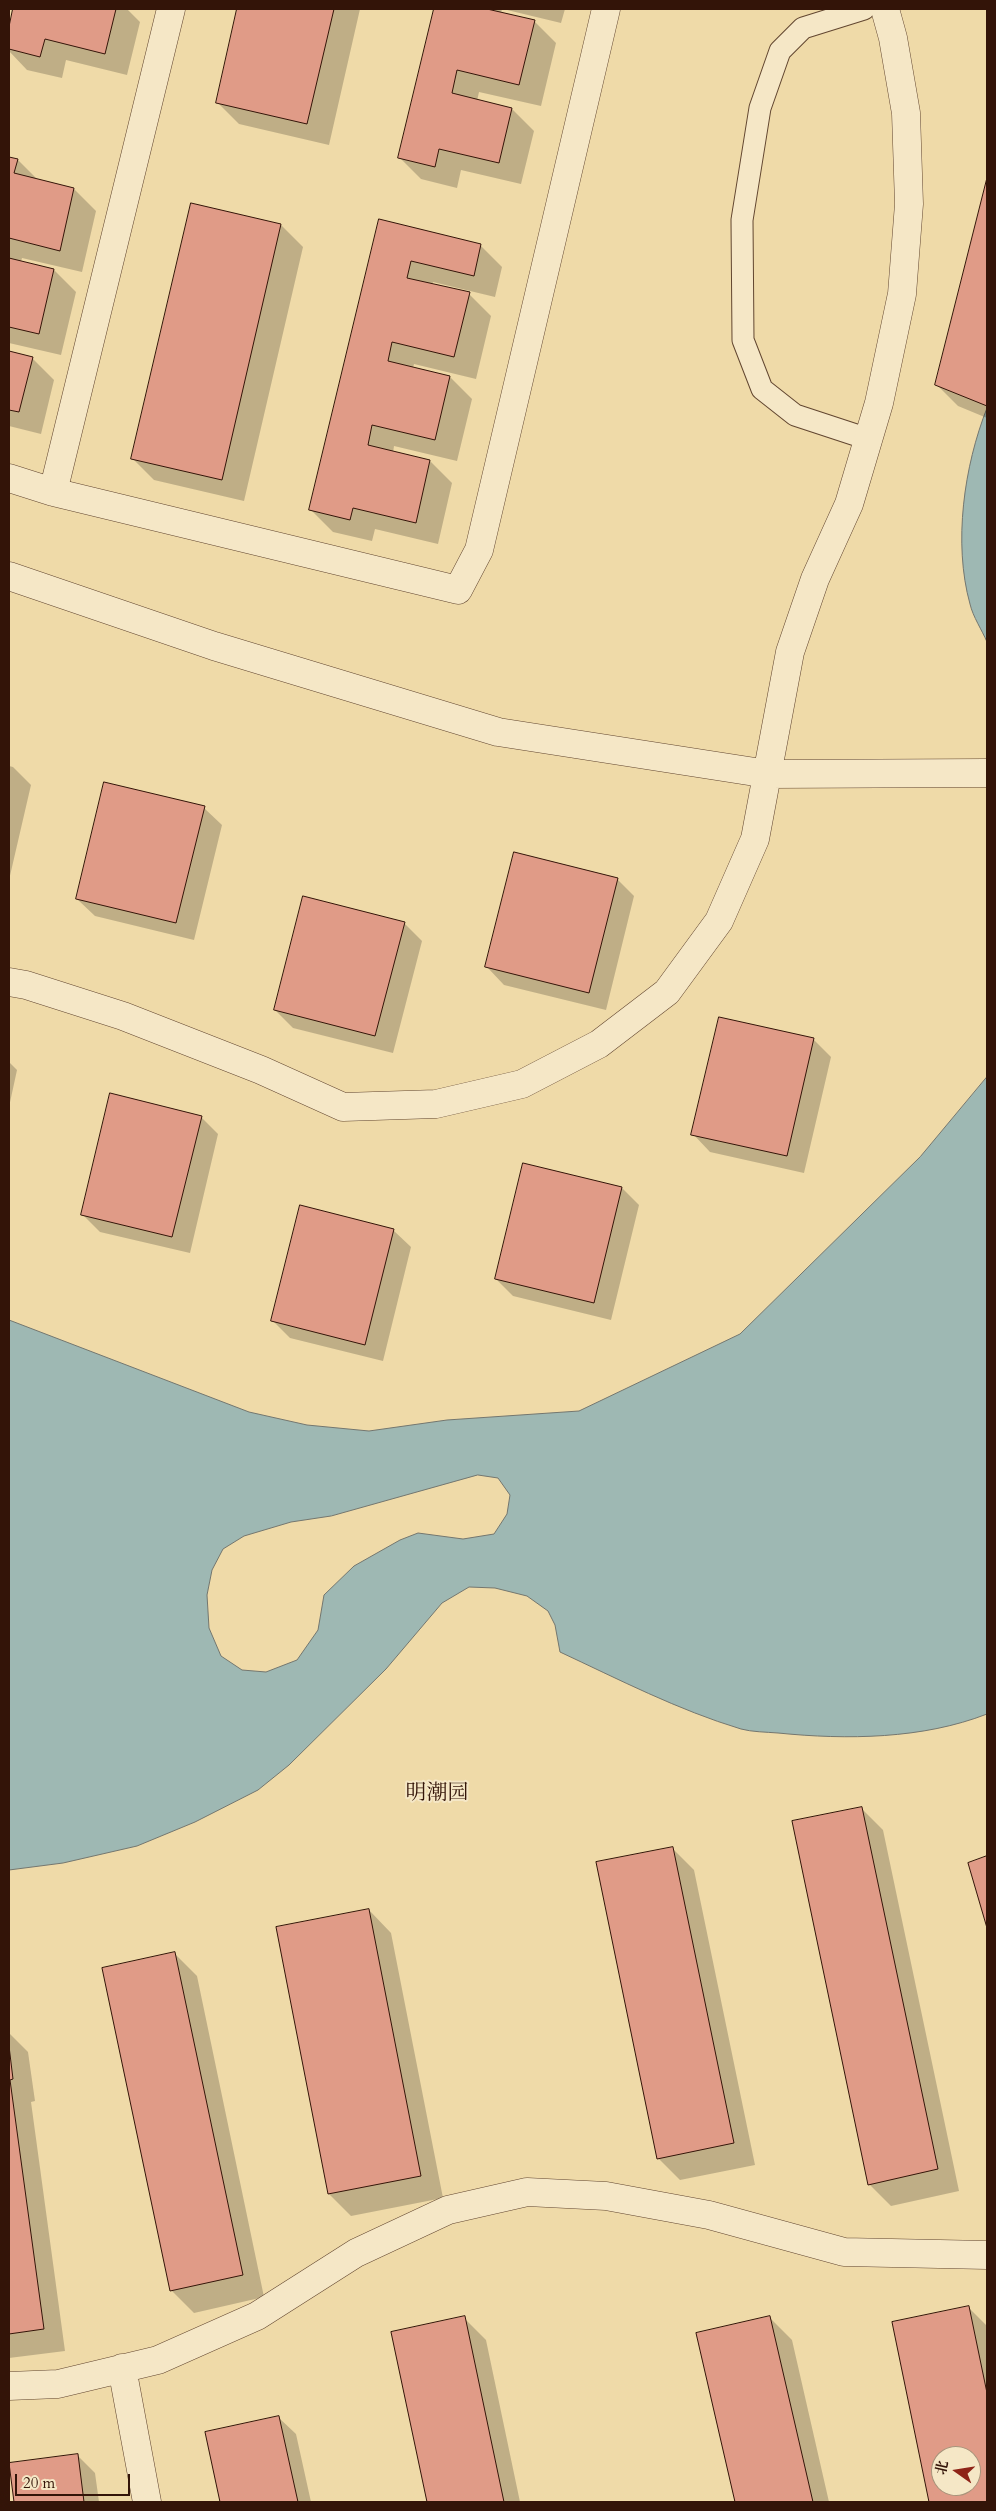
<!DOCTYPE html>
<meta charset="utf-8">
<style>
body{margin:0}
#map{position:relative;width:996px;height:2511px;overflow:hidden;background:#efdaa8;font-family:Cardo,"Noto Serif SC",serif}
canvas{display:block}
.frame{position:absolute;inset:0;border:10px solid #331408;pointer-events:none}
.north{position:absolute;left:931px;top:2446px;width:50px;height:50px;box-sizing:border-box;background:#f5e7c6;border:1px solid #a7937a;border-radius:50%;rotate:283deg;font-size:14px;font-weight:700;line-height:20px;text-align:center;color:#331408}
.north::after{content:'';display:block;margin:auto;width:18px;height:22px;background:#8f2418;clip-path:polygon(50% 0,100% 100%,50% 72%,0 100%)}
.scale{position:absolute;left:15px;top:2474px;width:115px;height:22px;box-sizing:border-box;border:2px solid #331408;border-top:0;padding-left:6px;font-size:15px;line-height:18px;white-space:nowrap;color:#331408;-webkit-text-stroke:4px #f5e7c6;paint-order:stroke}
</style>
<div id="map">
<canvas width="996" height="2511"></canvas>
<div class="frame"></div>
<div class="north">北</div>
<div class="scale">20 m</div>
</div>
<script>
const ctx = document.querySelector('canvas').getContext('2d');
ctx.lineJoin = 'round';
function fill(path, color) { ctx.fillStyle = color; ctx.fill(path, 'evenodd'); }
function trace(path, color, width, dash) { ctx.strokeStyle = color; ctx.lineWidth = width; ctx.lineCap = dash ? 'butt' : 'round'; ctx.setLineDash(dash || []); ctx.stroke(path); }
function label(font, color, halo, rows, align = 'center') {
  ctx.font = font + ' Cardo,"Noto Serif SC",serif'; ctx.lineWidth = 4; ctx.setLineDash([]); ctx.textBaseline = 'middle'; ctx.strokeStyle = halo; ctx.fillStyle = color; for (const [text, x, y, turn = 0] of rows) {
    ctx.save(); ctx.translate(x, y); ctx.rotate((+turn || 0) * Math.PI / 180); ctx.textAlign = isNaN(turn) ? turn : align; if (halo) ctx.strokeText(text, 0, 0); ctx.fillText(text, 0, 0); ctx.restore();
  }
}
const water = new Path2D(`
 M987 408V642C982 630 973 617 970 604 953 543 964 466 987 408Z
 M987 1077V1714C923 1739 847 1740 778 1733 766 1732 752 1732 741 1729 678 1710 618 1679 560 1652L555 1625 548 1611 527 1596 495 1588 469 1587 442 1603 386 1669 289 1765 258 1790 195 1822 137 1846 63 1863 9 1870V1320L249 1412 307 1425 369 1431 447 1420 579 1411 740 1334 920 1157ZM478 1475 498 1478 510 1495 507 1514 494 1534 463 1539 418 1533 400 1540 354 1566 324 1595 318 1630 297 1660 266 1672 242 1670 221 1656 209 1628 207 1595 212 1570 223 1549 244 1536 291 1522 331 1516Z`);
fill(water, '#9eb8b3');
trace(water, '#73766f', 1);
fill(new Path2D(`
 M15 9H127L140 22 127 75 66 60 62 78 27 70 9 51V33Z
 M239 9H360L329 145 239 124 217 102Z
 M435 9H502L501 13 534 21 556 43 541 106 479 92 477 101 512 109 534 131 521 184 461 170 457 188 421 179 399 157Z
 M503 9H565L561 23Z
 M9 158 18 160 38 180 74 189 96 211 82 272 22 258 21 262 54 270 76 292 61 355 9 343Z
 M987 183V418L958 406 936 384Z
 M191 204 281 225 303 247 244 501 154 480 132 458Z
 M380 221 480 245 502 267 495 297 433 282 432 285 469 294 491 316 476 379 414 364 413 368 450 377 472 399 457 461 394 446 393 453 430 461 452 483 438 544 375 529 372 541 333 532 311 510Z
 M9 352 32 358 54 380 41 434 9 426Z
 M9 766 13 767 31 785 9 880Z
 M204 808 222 825 194 940 95 916 77 899Z
 M617 879 634 896 606 1010 504 985 487 967Z
 M404 923 422 941 393 1053 293 1028 275 1010Z
 M813 1039 831 1057 804 1173 710 1152 693 1134Z
 M9 1062 17 1070 9 1107Z
 M201 1117 218 1134 190 1253 100 1232 82 1214Z
 M622 1188 639 1205 611 1320 513 1296 496 1279Z
 M393 1230 411 1247 383 1361 290 1338 272 1320Z
 M861 1808 883 1830 959 2191 891 2206 869 2184Z
 M672 1848 694 1870 755 2165 680 2180 658 2158Z
 M987 1856V1923L970 1864Z
 M369 1910 391 1933 443 2198 351 2216 329 2194 278 1928Z
 M175 1954 197 1976 264 2297 194 2313 172 2291Z
 M9 2033 28 2052 35 2101 31 2102 65 2351 9 2358Z
 M968 2307 987 2326V2502H931L894 2323ZM941 2456H971V2486H941Z
 M464 2318 486 2340 520 2502H428L393 2333Z
 M770 2318 792 2340 829 2502H736L698 2334Z
 M278 2417 296 2434 311 2502H221L206 2433Z
 M77 2455 95 2473 99 2502H15L10 2464Z`), '#0003');
const building = new Path2D(`
 M13 9H116L105 54 45 39 40 57 9 49V27Z
 M237 9H334L307 124 216 103Z
 M434 9H487L535 20 519 85 457 70 452 93 512 108 499 163 439 149 435 167 398 158Z
 M9 157 18 159 14 173 74 188 60 251 9 238Z
 M987 178V406L935 385Z
 M191 203 281 224 222 480 131 459Z
 M379 219 481 244 474 276 411 261 407 278 470 292 454 357 392 342 388 361 450 376 435 440 372 425 368 445 430 460 416 523 353 508 350 520 309 510Z
 M9 258 54 269 39 334 9 327Z
 M9 351 33 357 19 412 9 410Z
 M104 782 205 806 176 923 76 899Z
 M514 852 618 878 589 993 485 967Z
 M303 896 405 922 375 1036 274 1010Z
 M719 1017 814 1038 787 1156 691 1135Z
 M110 1093 202 1116 172 1237 81 1215Z
 M523 1163 622 1187 594 1303 495 1279Z
 M300 1205 394 1229 365 1345 271 1321Z
 M862 1807 938 2169 868 2185 792 1821Z
 M673 1847 734 2143 657 2159 596 1862Z
 M987 1856V1928L968 1863Z
 M369 1909 421 2176 328 2194 276 1927Z
 M175 1952 243 2275 170 2291 102 1968Z
 M9 2046 13 2079 10 2080 44 2329 9 2334Z
 M969 2306 987 2393V2502H929L892 2322ZM941 2456H971V2486H941Z
 M465 2316 504 2502H427L391 2332Z
 M770 2316 813 2502H735L696 2333Z
 M279 2416 298 2502H220L205 2432Z
 M78 2454 84 2502H14L9 2463Z`);
fill(building, '#e09b87');
trace(building, '#331408', 1);
const service = new Path2D(`
 M864 9 803 28 780 51 760 108 742 220 743 340 762 389 795 415 868 439`);
const minor = new Path2D(`
 M9 478 53 492 458 590 479 550 606 9
 M53 492 171 9
 M9 576 214 646 498 732 768 774 987 773
 M9 982 26 985 123 1016 261 1070 343 1107 436 1104 522 1084 599 1044 667 992 719 921 755 839 790 652 815 579 849 504 879 403 902 294 909 204 906 113 893 38 885 9
 M122 2368 147 2502
 M9 2386 58 2384 158 2360 257 2316 356 2253 448 2210 527 2192 606 2196 709 2215 844 2252 987 2255`);
trace(service, '#624630', 23);
trace(minor, '#624630', 29);
trace(service, '#f5e7c6', 21);
trace(minor, '#f5e7c6', 28);
label('21px', '#331408', '#f5e7c6', [
 ["明潮园",437,1794]
]);
</script>
